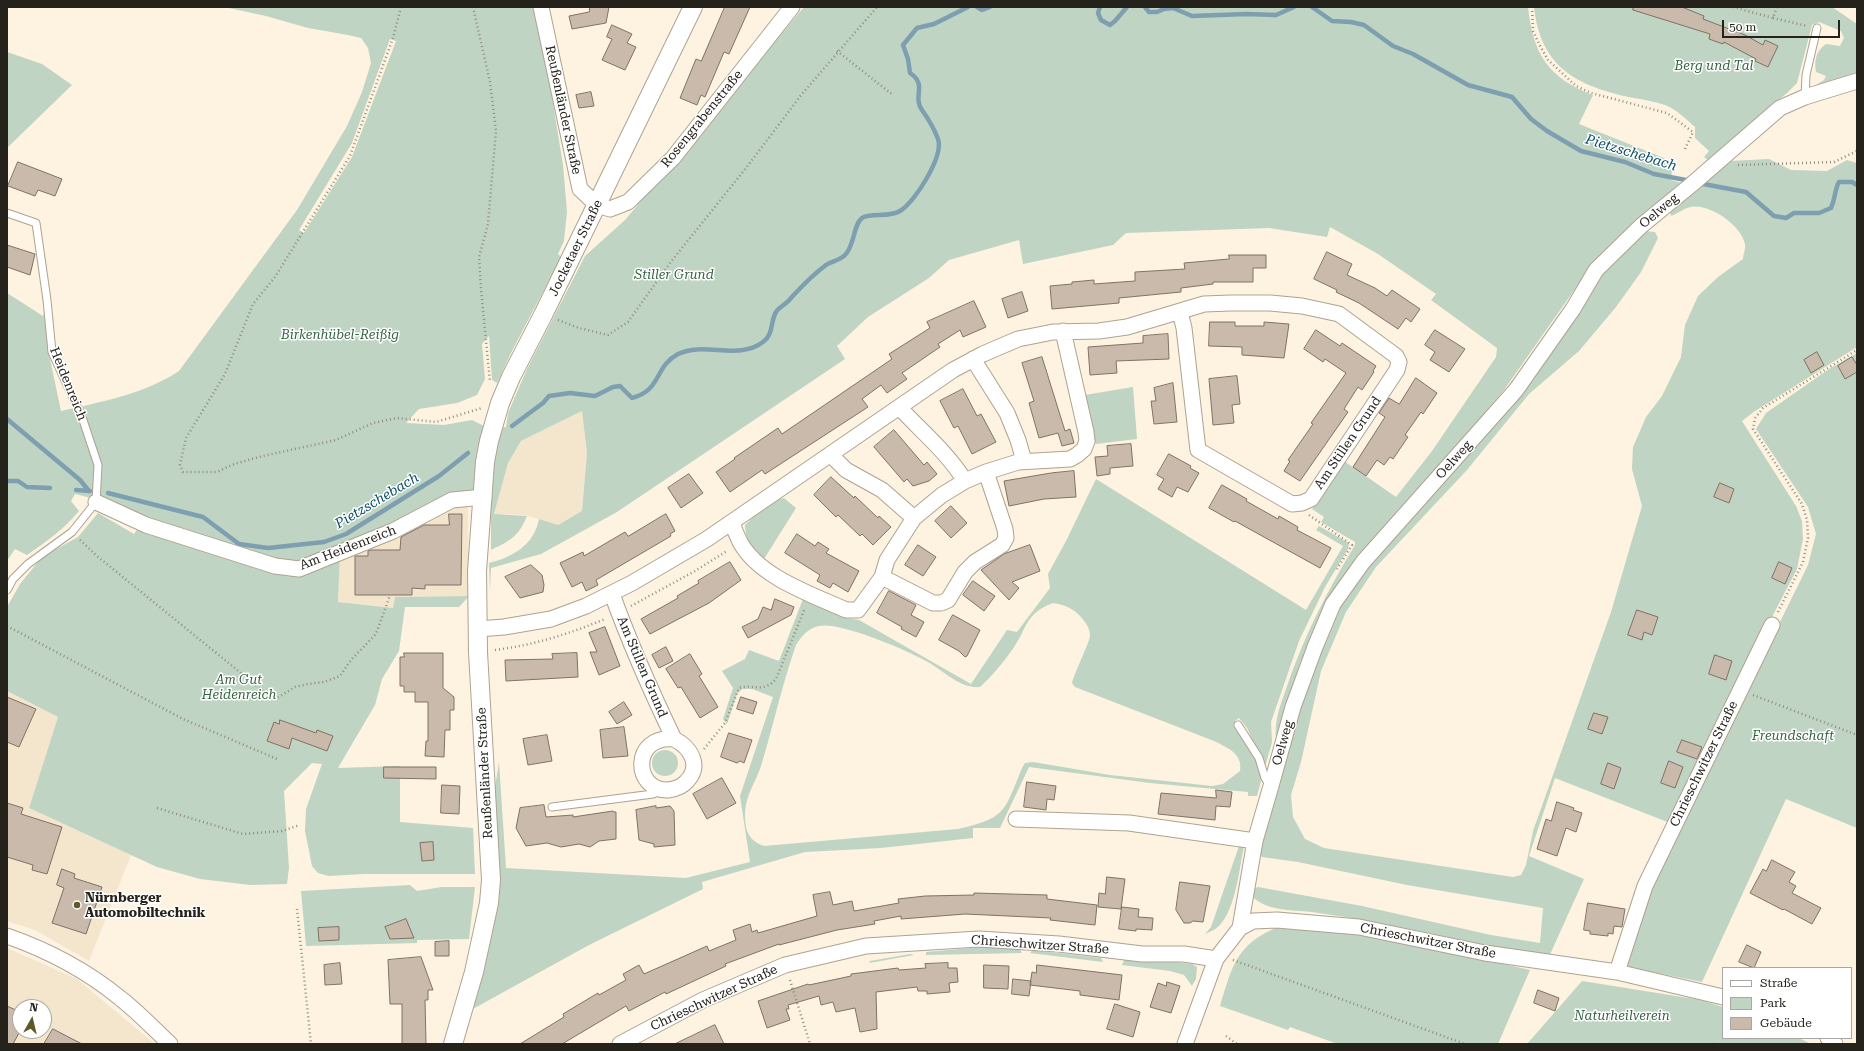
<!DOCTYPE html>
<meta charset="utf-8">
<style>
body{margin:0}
#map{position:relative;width:1864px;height:1051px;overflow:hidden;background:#fdf3e0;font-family:"Roboto Serif",serif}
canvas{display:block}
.frame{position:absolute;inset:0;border:8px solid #25221b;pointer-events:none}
.legend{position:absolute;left:1722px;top:967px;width:130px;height:72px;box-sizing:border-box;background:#fff;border:1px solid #a8a7a4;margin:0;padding:5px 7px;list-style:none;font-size:12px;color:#25221b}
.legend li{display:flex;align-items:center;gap:8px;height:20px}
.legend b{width:20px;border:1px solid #a8a7a4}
.north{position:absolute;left:12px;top:999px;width:40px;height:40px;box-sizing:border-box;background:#fff;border:1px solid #a8a7a4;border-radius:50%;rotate:8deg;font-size:11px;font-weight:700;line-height:16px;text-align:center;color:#25221b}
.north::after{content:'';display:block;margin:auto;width:14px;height:18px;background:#5c5b28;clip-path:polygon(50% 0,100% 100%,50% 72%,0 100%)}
.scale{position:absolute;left:1722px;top:20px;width:118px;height:18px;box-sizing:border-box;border:2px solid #25221b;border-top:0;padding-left:5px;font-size:12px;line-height:14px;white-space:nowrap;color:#25221b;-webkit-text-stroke:3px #fff;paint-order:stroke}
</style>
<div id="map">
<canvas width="1864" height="1051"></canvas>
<div class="frame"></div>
<ul class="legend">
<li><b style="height:5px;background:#fff"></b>Straße</li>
<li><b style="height:11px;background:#bfd4c3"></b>Park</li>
<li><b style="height:11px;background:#c9baab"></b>Gebäude</li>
</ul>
<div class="north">N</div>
<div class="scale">50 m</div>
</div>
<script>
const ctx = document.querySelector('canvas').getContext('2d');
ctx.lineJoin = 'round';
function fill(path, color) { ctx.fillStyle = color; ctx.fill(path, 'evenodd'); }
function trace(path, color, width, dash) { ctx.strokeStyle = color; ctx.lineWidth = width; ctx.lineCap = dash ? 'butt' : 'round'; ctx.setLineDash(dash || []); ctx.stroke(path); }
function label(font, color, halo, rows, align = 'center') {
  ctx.font = font + ' "Roboto Serif",serif'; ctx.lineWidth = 3; ctx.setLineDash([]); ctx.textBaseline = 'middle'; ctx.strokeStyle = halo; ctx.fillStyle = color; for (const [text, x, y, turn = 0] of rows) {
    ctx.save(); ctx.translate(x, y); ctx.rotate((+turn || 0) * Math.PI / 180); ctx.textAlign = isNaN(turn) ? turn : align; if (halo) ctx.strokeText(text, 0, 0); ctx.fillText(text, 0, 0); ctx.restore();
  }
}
fill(new Path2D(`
 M582 411 587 453 582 511 558 525 525 515 494 514 508 463 521 441Z
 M450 505H468L469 596 395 597 393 608 338 602 340 554Z
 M7 691 58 717 29 808 131 855 89 961 35 930 7 921Z
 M7 948 77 979 155 1044H7ZM20 1007H44V1031H20Z`), '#f4e6cc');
fill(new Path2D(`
 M224 7H535L544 48 563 165 567 212 564 241 558 254 561 257 512 351 497 383 492 380 489 336 482 344 485 379 477 395 457 403 419 409 406 423 444 425 472 420 490 429 506 427 508 413 527 369 585 256 625 220 804 7H1528C1533 54 1548 78 1593 95L1579 124 1664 158 1672 169 1671 180 1682 183 1628 229 1596 259 1504 390 1325 605 1300 663 1276 739C1274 721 1280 706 1286 689 1304 636 1326 593 1355 545V542L1321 522 1324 517 1312 509 1344 461 1396 497 1432 451 1496 357 1497 348 1431 300 1436 294 1378 254 1330 227 1327 237 1269 228 1126 233 1113 245 1023 264 1019 240 949 260 929 278 868 317 837 346 845 359 617 512 541 554 491 568 490 591 489 563C513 557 534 545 539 519L558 525 582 511 587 453 582 411 521 441 508 463 494 514 527 516C519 536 510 541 491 550V497L472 490 450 497 340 554 338 602 393 608 395 597 469 596 459 607H405L399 651 382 679 375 705 338 768 400 766V822L473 828 475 874H364L329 876 318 873 312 866 305 831 306 809 322 764 312 763 284 791 289 868 287 884 250 885 200 879 157 867 29 808 58 717 7 691V607L20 584 42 557 78 537 98 513 134 534 140 526 103 501 75 494 71 501 79 511C64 529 46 542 27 555L15 549 7 561V293L43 316 47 306 49 354 61 411C101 402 144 394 179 371L297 210 347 126 362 92 371 63 368 48 361 38 348 35 308 28 266 16ZM390 39 396 41 352 157 304 233 299 230 352 143Z
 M1534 7H1832L1857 24V74L1816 85 1824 80 1826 76 1816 72C1814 60 1816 51 1826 44L1840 46 1844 38 1841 31 1819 22 1812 25 1797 83 1787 93 1708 160 1704 157 1709 151 1695 138V127C1687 120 1676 109 1665 105 1647 99 1627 98 1609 92 1563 79 1539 55 1534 7Z
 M7 52 42 64 72 85 7 148Z
 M1769 159 1791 170 1827 171 1847 160 1857 163V347L1755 411 1742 421 1796 506 1802 521 1803 539 1797 569 1721 715 1670 823 1555 778 1529 856 1584 879 1548 959C1470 942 1392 923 1312 912 1292 910 1266 911 1252 896L1253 889 1258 887 1362 906 1491 935 1540 943 1543 908 1407 885 1298 862 1262 857 1259 852 1296 711 1341 599 1603 273 1644 231 1655 232 1658 238 1641 272 1616 307 1579 351 1529 394 1467 470 1376 567 1346 612 1321 671 1301 762 1291 795 1293 817 1305 839 1324 848 1513 877 1521 875 1526 865 1533 831 1611 612 1642 506 1632 469 1633 447 1646 417 1662 396 1681 357 1685 325 1698 296 1718 277 1743 259C1743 255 1746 248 1745 244 1741 225 1709 203 1691 207 1684 208 1677 214 1671 216L1669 208 1729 161Z
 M1857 353V828L1786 799 1702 982 1623 966 1651 884 1808 565 1816 534 1808 507 1756 429 1766 413 1829 369Z
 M1133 387 1137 439 1096 444 1093 441 1090 412 1085 395Z
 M1096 479 1306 610 1343 546 1316 530 1319 526 1349 543 1348 549 1325 587 1299 641 1271 722 1272 742 1265 767 1247 728 1239 718 1235 721C1243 737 1260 760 1261 778 1261 784 1258 791 1257 796H1248V792L1150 783 1029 767 1000 828H973V838L881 848 805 852 702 882 703 889 589 945 471 1010 496 901 495 787 499 762 506 868 686 878 750 862 740 796 773 697 752 689H742L737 694 727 724 723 719 733 688 722 671 745 659 749 650 779 661 803 599 846 618 859 620 971 684 1007 630 1017 632 1050 588 1048 574 1066 541ZM1053 603C1065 605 1073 608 1081 617 1086 623 1090 628 1090 636 1090 641 1074 674 1072 683L1075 687 1214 741C1228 748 1243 754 1240 771L1223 784 1212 786 1110 775 1033 762 1025 763 1022 768C1004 812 1006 818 958 829L764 846C747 840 745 829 745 812 746 795 756 781 761 766 773 726 782 685 796 645 801 637 808 628 819 626 839 621 907 650 926 661 943 670 960 689 980 687 992 676 1003 663 1012 650 1028 628 1024 614 1053 603Z
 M784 498 796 508 764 559C753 548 745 541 745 525 757 514 769 501 784 498Z
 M652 763a13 13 0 1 1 26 0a13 13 0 1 1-26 0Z
 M1119 829 1244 846C1239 870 1236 908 1219 926 1215 930 1209 932 1205 934L1211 927 1239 846 1119 830Z
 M410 885 417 891 442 887H475L469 939 417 940V943L306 946 301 891Z
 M1278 927 1354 930 1530 970 1498 1044H1334L1335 1043 1290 1027 1288 1030 1220 1006C1232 967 1236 944 1278 927Z
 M983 947 1019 948 1022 953 926 955V952Z
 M1033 950 1101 958 1103 962 1030 953Z
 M910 954 914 955 869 963 870 961Z
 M1126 956 1192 964 1197 967 1196 979 1192 986 1184 975 1170 971 1122 965Z
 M1582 981 1701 1000 1723 1007V1038H1799L1811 1044H1527Z`), '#bfd4c3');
trace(new Path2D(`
 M977 7 982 10 990 7
 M1100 7 1098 13 1101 20 1110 25 1115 21 1127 7
 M1145 7 1149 12H1157L1164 9 1173 8 1192 16 1246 14 1276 15 1294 7
 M1312 7 1332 21 1351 22 1364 25 1393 46 1413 54 1468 85 1512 97 1531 119 1547 131 1581 151 1625 162 1654 174 1691 181
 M1698 183 1746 192 1774 216 1786 218 1794 213H1819L1831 208C1836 197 1834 191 1839 182H1852L1857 185
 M7 419 80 480 89 491
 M512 426 543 403 549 396 570 393 595 396 613 387 620 386 632 398C662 390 654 367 678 354 705 341 738 361 763 342 774 334 770 322 776 312 780 306 787 304 791 298 803 285 811 276 826 265 832 261 839 261 845 255 855 245 853 225 862 218 870 212 889 218 900 211 915 202 944 156 938 139 935 131 927 117 922 110 912 96 928 85 910 73L908 59 903 45 917 28 934 24 968 7
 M7 481H18L27 487 50 488
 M76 490 90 491
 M108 493 203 517 239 544 268 548 324 542 346 534 439 476 468 453`), '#7e9faf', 4.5);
const building = new Path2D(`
 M590 7H609L606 23 572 29 569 16 589 12Z
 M725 7H750L729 54 724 52 705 97 701 95 697 105 680 98 696 59 701 61Z
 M1634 7H1682L1704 16 1703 19 1745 35 1763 45 1765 40 1778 46 1768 67 1755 61 1756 59 1724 42 1723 44 1709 39 1710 34 1633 10Z
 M612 25 632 34 627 43 636 47 625 70 602 60 612 39 607 37Z
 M591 92 594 106 579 108 576 95Z
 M18 162 62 179 55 196 38 190 35 196 8 186Z
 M7 245 35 254 30 275 7 267Z
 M1327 252 1352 264 1347 275 1375 288 1387 296 1392 290 1420 309 1411 322 1406 318 1398 329 1359 303 1336 292 1337 290 1314 279Z
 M1229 255H1266V268H1253V282H1213V284L1181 288V292L1119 298V303L1052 309 1050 286 1072 284V282L1094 280V284L1135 281V272L1185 269 1184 263 1229 259Z
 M1022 292 1028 311 1008 318 1002 299Z
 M974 301 986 327 963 337 960 330 938 344 940 347 902 373 907 379 887 393 881 385 862 399 868 407 765 474 762 470 730 492 716 472 735 459 734 458 778 428 782 434 892 359 889 354 930 328 927 322Z
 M1210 322H1235V326H1264V322L1289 324 1284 358 1242 355V347L1209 346Z
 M1316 330 1340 346 1342 343 1376 366 1373 371 1374 372 1362 390 1358 387 1344 409 1348 412 1300 481 1284 471 1290 461 1288 460 1313 424 1311 423 1346 373 1325 359 1323 362 1304 349Z
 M1435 330 1465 349 1449 372 1430 360 1435 352 1425 345Z
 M1168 334 1169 359 1116 361 1117 373 1090 375 1088 347 1143 343V336Z
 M1817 352 1824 365 1811 373 1804 360Z
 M1042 357 1065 431 1070 429 1074 443 1062 446 1058 433 1039 438 1029 403 1034 401 1022 363Z
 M1852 357 1857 365V372L1845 379 1838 366Z
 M1237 376 1240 404 1232 405 1234 423 1213 425 1209 379Z
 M1416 378 1437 393 1423 414 1421 412 1405 435 1408 437 1393 459 1390 457 1384 465 1377 460 1366 476 1353 467 1385 417 1379 413 1389 398 1399 404Z
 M1173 383 1177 422 1154 424 1151 401H1156L1154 388Z
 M963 389 977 416 981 414 996 442 972 454 958 426 954 428 940 401Z
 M894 430 924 465 927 462 937 474 929 481 913 486 907 479 904 482 874 447Z
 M1131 444 1133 466 1110 468V474L1097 476 1095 457 1108 456 1107 446Z
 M1169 454 1191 466 1190 468 1199 473 1188 492 1177 487 1172 497 1158 489 1164 479 1157 475Z
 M1074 471 1076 497 1044 499 1009 506 1004 481 1051 473Z
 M689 474 703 493 681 508 668 488Z
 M831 477 854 498 855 496 878 518 879 516 891 527 873 545 862 534 860 536 838 515 836 517 814 495Z
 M1720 483 1734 489 1729 503 1714 497Z
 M1222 485 1247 499 1246 501 1278 519 1279 516 1298 527 1297 530 1331 548 1320 568 1235 521 1234 522 1209 508Z
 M951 506 967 523 951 538 935 521Z
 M449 514H462L461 585H425V589L412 588V595H355V556H368V551L371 550H400L401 537 424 525H449Z
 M666 514 675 531 670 534 671 536 596 580 598 585 586 591 582 582 572 587 560 563 583 552 584 556 625 532 628 536Z
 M797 534 815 546 818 542 829 549 826 553 859 571 848 592 833 583 830 588 817 581 820 575 785 553Z
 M918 545 936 557 923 576 905 565Z
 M1030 545 1040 571 1012 582 1019 588 1009 600 981 570 1004 554Z
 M730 562 741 580 709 603 650 634 641 619 678 598 677 596 699 583 698 581Z
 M1779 562 1792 568 1785 584 1772 578Z
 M531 565 542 575 544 585 543 592 520 598 505 577Z
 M973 581 995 596 984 611 963 595Z
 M889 591 916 605 911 615 924 622 916 637 901 629 902 627 877 613Z
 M775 599 794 607 791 615 748 638 742 627 758 619 763 607 771 610Z
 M1637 610 1658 617 1652 635 1644 632 1642 640 1628 635Z
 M953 615 980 630 967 656 965 657 959 651 939 640Z
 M605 627 620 666 599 675 590 652H597L589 633Z
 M666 647 673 661 659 668 652 655Z
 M404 653H443V688L454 697V710H450V730H445L444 757 425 756 426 741H428V702H415V692H404V686H400V657H404Z
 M577 653 578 677 506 681 505 660 553 659 552 654Z
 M690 654 702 674 699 676 718 707 700 718 681 687 678 688 666 669Z
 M1715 655 1732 661 1726 680 1709 674Z
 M7 697 36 709 19 747 7 742Z
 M741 697 757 702 753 714 737 709Z
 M624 702 632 715 617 724 609 712Z
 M1594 713 1608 717 1602 734 1588 729Z
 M280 720 316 733 317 730 333 736 327 751 292 738 289 749 267 741 274 722 279 724Z
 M624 727 628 756 603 758 600 730Z
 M729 733 752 740 744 763 740 761 737 763 721 757Z
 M547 735 552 761 528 765 523 739Z
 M1682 740 1702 747 1697 759 1677 752Z
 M1669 761 1683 767 1675 788 1661 783Z
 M1608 763 1621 768 1614 789 1601 784Z
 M384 767H436V779L384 778Z
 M722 778 736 803 707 819 693 794Z
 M1027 782 1056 786 1054 800 1047 799 1046 810 1024 807Z
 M442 785 460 786 459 814 441 813Z
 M1216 790 1232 792 1230 807 1216 806 1215 820 1158 814 1161 793 1216 798Z
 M1557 802 1574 808 1573 810 1582 813 1576 832 1566 828 1557 856 1537 849 1546 819 1551 821Z
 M7 803 23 808 21 814 62 827 47 874 32 870 33 865 7 857Z
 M544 805 546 817 573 815V817L613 811 614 812H616V839L599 841 590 847 579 844 561 847 547 843 526 846 516 828 520 808Z
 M656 806V808L670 806 674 811 675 845 654 847V844L639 840 636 810Z
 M433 842 434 860 422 861 420 843Z
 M1772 860 1795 872 1789 882 1796 886 1792 893 1821 908 1812 924 1784 909 1783 910 1750 893 1763 869 1766 871Z
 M62 869 75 874 74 878 102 887 86 934 52 923 64 888 57 885Z
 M1107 877 1125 879 1121 909 1098 907 1099 893 1105 894Z
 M1180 882 1210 886 1203 922 1193 921 1190 923H1184L1176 910Z
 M830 892 833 905 852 901 854 911 899 903 898 899 925 896 974 895V893L1047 895V899L1097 905 1095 925 1050 920 1051 918 965 914 901 919V916L874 921 875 924 837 930 779 945V944L725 964 726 966 666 994 665 992 629 1011 626 1006 562 1044H520L564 1017 563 1014 598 993 599 995 626 980 623 974 639 965 644 974 707 946 709 951 736 940 733 930 750 924 752 932 757 930 758 933 817 916 813 895Z
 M1588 903 1625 909 1622 927 1614 926 1613 934 1608 933V936L1590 934V931L1584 930Z
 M1122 907 1139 909 1138 917 1153 918 1152 930 1136 929V931L1119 929Z
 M406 919 414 938 390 939 385 927Z
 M339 927V940L319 941 318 928Z
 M449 941V956H435V942Z
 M1747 945 1761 952 1754 968 1739 962Z
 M421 957 433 990H428V1000H425L426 1044H402V1004H390L388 960Z
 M340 963 342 984 325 985 324 965Z
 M948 963V968H957L958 982 949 983 950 992 927 994V991H918L917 987 876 992 877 1029 860 1032 855 1008 836 1012 833 1002 821 1005 819 996 788 1005 789 1009H786L790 1020 767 1028 758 1001 808 984 809 985 851 976V974L898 968 899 970 926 968 925 964Z
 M984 965 1009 966 1008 989 984 988Z
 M1037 965 1122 975 1119 1000 1080 995V991L1030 985 1032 972 1036 973Z
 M1013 979 1031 981 1029 996 1012 994Z
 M1167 982 1180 986 1171 1013 1150 1007 1158 983 1166 986Z
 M1538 990 1559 998 1555 1011 1534 1003Z
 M1115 1004 1140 1012 1133 1037 1107 1029Z
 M7 1006 20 1012V1031L13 1044H7Z
 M715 1025 724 1044H675Z
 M53 1029 82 1044H44Z`);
fill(building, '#c9baab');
trace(building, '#807264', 1);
const service = new Path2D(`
 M1805 97 1806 75 1817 28
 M7 213 36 223 47 300 52 352 83 420 98 465 96 502 72 532 28 564 13 579 7 590
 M1238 725 1259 758 1265 778 1270 786
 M552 807 653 794 661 791`);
const minor = new Path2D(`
 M541 7 580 189 597 205 610 209 628 202 673 158 792 7
 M973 359 1007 413 1018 440 1024 461
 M899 407C922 432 947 452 965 481
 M831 455 846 470 882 490 914 518
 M96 502 146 525 275 566 299 569 393 531 452 500 484 497
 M732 522C734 529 737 536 740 542 759 577 811 594 846 610H858L882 577 887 560 914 518 942 495 965 481 986 472 1018 462 1070 459 1077 455 1084 449 1087 441 1086 432 1063 331
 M882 577 933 603H941L948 600 965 572 975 562 1002 545 1006 538 1005 529 986 472
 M612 594C630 644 651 691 674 739 631 735 633 791 668 790 676 789 682 787 687 781 702 765 690 747 674 739
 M478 629 504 627 551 619 586 606 632 583 707 539 953 370 983 354 1018 339 1053 332 1099 331 1127 327 1204 304 1231 303H1270L1302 306 1339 314 1396 356 1399 362 1397 370 1311 499 1302 503 1292 504 1198 450 1184 328 1180 312
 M1016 819 1129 823 1255 841
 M1240 928 1253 921 1277 920 1359 927 1485 953 1617 972 1723 997
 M7 936C47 950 87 971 120 998 138 1012 154 1029 170 1044
 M1617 972 1645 886 1772 625
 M1828 1038 1835 1044
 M620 1044 703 1000 785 965 866 946 979 939 1059 944 1142 954H1184L1216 959
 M1185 1044 1216 959 1240 928 1255 841 1271 786 1293 707 1315 647 1333 604 1363 562 1516 390 1573 309 1596 270 1641 226 1691 185 1780 108 1805 97 1857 81`);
const tertiary = new Path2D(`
 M453 1044 474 972 489 903 491 880 478 652 477 571 485 462 489 441 500 403 511 377 543 315 693 7`);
trace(service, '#ada391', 9);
trace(minor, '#ada391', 17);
trace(tertiary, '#ada391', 20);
trace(new Path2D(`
 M401 7 393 38 350 156 275 277 253 304 225 374 186 438 180 465 183 472H217L234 464 263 456 336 440 373 423 397 418 436 422 482 408
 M473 7 490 82 496 131 488 224 479 257 481 289 490 382
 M1532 7 1533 31 1539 44 1548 60 1576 86 1591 93 1667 113 1693 132 1685 149
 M1733 7 1773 18 1777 7
 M1773 18 1807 26
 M837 51 893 95
 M1738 165 1834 162 1857 151
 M558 320 579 328 608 335 628 322 670 263 746 168 802 94 877 7
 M1309 515 1352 545 1337 569
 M80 540 97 556 274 700 295 687 308 684 324 682 340 676 351 660 376 634 390 595
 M631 606 695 571 727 551
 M1778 612 1803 562 1808 538 1807 520 1802 504 1753 429 1755 418 1763 408 1857 350
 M7 626 183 719 277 759
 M495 650C534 645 569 634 605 619
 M1753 695 1857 735
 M704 749 725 723 739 688C754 684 764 693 776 679L805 608
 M157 808 243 834 282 831 300 825
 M297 909 311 1044
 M1233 960 1465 1044
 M790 980 810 1044
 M1226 1036 1237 1044
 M1714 1044 1716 1042`), '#928c7f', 2.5, [1, 3]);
trace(service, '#fff', 7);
trace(minor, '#fff', 15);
trace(tertiary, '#fff', 18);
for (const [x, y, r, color] of [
 [77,905,4,"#5c5b28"]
]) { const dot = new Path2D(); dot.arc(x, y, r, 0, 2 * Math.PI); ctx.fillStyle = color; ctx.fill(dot); trace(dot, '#fff', 1.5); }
label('italic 13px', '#356240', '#fff', [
 ["Berg und Tal",1714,66],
 ["Stiller Grund",674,275],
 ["Birkenhübel-Reißig",340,335],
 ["Am Gut",239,680],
 ["Heidenreich",239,695],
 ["Freundschaft",1793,736],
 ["Naturheilverein",1622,1016]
]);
label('13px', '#25221b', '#fff', [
 ["Reußenländer Straße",563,110,78],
 ["Rosengrabenstraße",702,119,-51],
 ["Oelweg",1659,211,-40],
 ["Jocketaer Straße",576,248,-64],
 ["Heidenreich",68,384,68],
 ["Am Stillen Grund",1348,443,-56],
 ["Oelweg",1454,460,-48],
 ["Am Heidenreich",348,548,-21],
 ["Am Stillen Grund",642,667,67],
 ["Oelweg",1283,743,-74],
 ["Chrieschwitzer Straße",1704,764,-64],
 ["Reußenländer Straße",485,773,-93],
 ["Chrieschwitzer Straße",1428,941,11],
 ["Chrieschwitzer Straße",1040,945,4],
 ["Chrieschwitzer Straße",714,998,-25]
]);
label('bold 13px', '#25221b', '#fff', [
 ["Nürnberger",85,898],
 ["Automobiltechnik",85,913]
], 'left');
label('italic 14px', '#0a4e66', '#fff', [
 ["Pietzschebach",1631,153,17],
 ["Pietzschebach",377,501,-31]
]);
</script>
